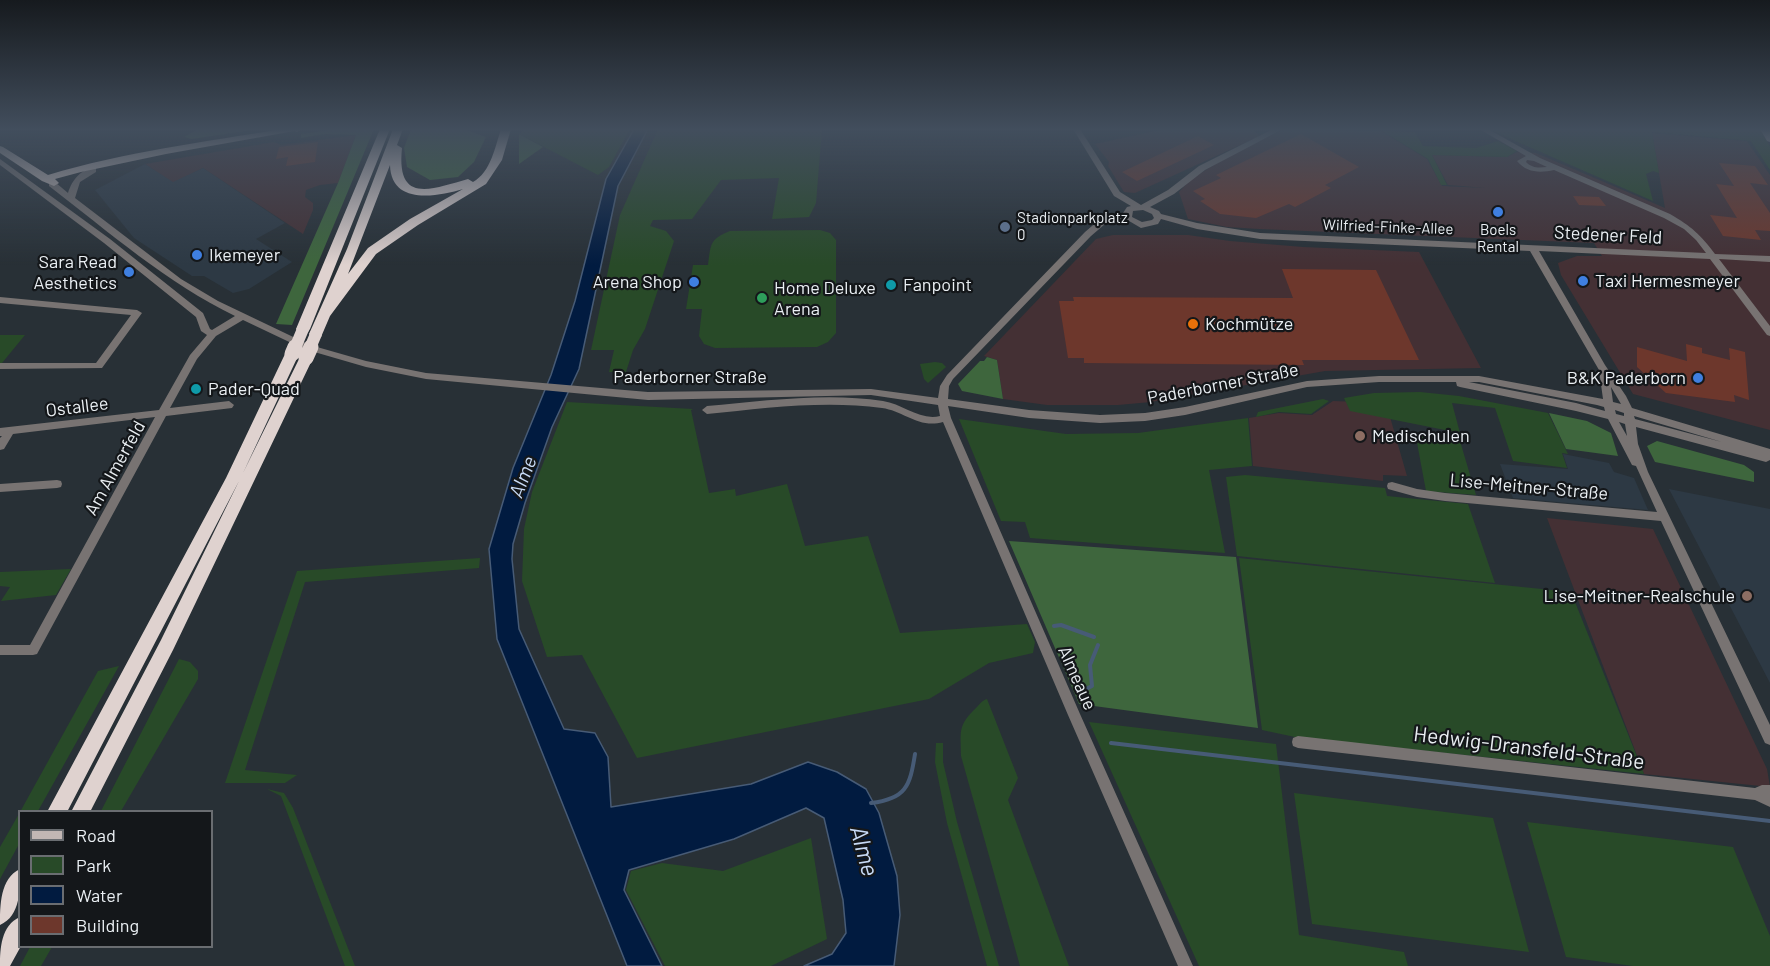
<!DOCTYPE html>
<meta charset="utf-8">
<style>
body{margin:0}
#map{position:relative;width:1770px;height:966px;overflow:hidden;background:#283036;font-family:Barlow,sans-serif}
canvas{display:block}
.legend{position:absolute;left:18px;top:810px;width:195px;height:138px;box-sizing:border-box;background:#14171a;border:2px solid #6a6d71;margin:0;padding:8px 10px;list-style:none;font-size:18px;color:#eaeff3}
.legend li{display:flex;align-items:center;gap:12px;height:30px}
.legend b{width:30px;border:2px solid #6a6d71}
</style>
<div id="map">
<canvas width="1770" height="966"></canvas>
<ul class="legend">
<li><b style="height:8px;background:#c2b7b4"></b>Road</li>
<li><b style="height:16px;background:#284a28"></b>Park</li>
<li><b style="height:16px;background:#011b40"></b>Water</li>
<li><b style="height:16px;background:#6d372c"></b>Building</li>
</ul>
</div>
<script>
const ctx = document.querySelector('canvas').getContext('2d');
ctx.lineJoin = 'round';
function fill(path, color) { ctx.fillStyle = color; ctx.fill(path, 'evenodd'); }
function trace(path, color, width, dash) { ctx.strokeStyle = color; ctx.lineWidth = width; ctx.lineCap = dash ? 'butt' : 'round'; ctx.setLineDash(dash || []); ctx.stroke(path); }
function label(font, color, halo, rows, align = 'center') {
  ctx.font = font + ' Barlow,sans-serif'; ctx.lineWidth = 4.5; ctx.setLineDash([]); ctx.textBaseline = 'middle'; ctx.strokeStyle = halo; ctx.fillStyle = color; for (const [text, x, y, turn = 0] of rows) {
    ctx.save(); ctx.translate(x, y); ctx.rotate((+turn || 0) * Math.PI / 180); ctx.textAlign = isNaN(turn) ? turn : align; if (halo) ctx.strokeText(text, 0, 0); ctx.fillText(text, 0, 0); ctx.restore();
  }
}
fill(new Path2D(`
 M1164 129H1252L1260 136 1135 193 1124 192 1108 166 1109 162 1095 144Z
 M1284 129 1381 131 1427 159 1442 186 1486 188 1448 185 1432 155 1507 157 1517 152 1536 153 1665 208 1652 133 1747 141 1770 175V430L1633 394 1561 275 1558 263 1577 256H1602L1594 243 1259 229 1227 227 1188 219 1179 192 1191 179 1229 156Z
 M356 135 338 183 320 185 306 190 305 197 313 203V210L303 234 203 168 173 183 145 164 274 142 281 145Z
 M1113 235H1188L1230 241 1303 247 1419 252 1481 368 1325 371 1151 402 1118 405H1047L1003 399 997 360 984 356 1096 239Z
 M1333 401 1386 403 1407 476 1383 475V481L1253 466 1249 418 1279 413 1312 415Z
 M1547 518 1653 529 1767 769 1770 787 1644 774Z`), '#443034');
fill(new Path2D(`
 M145 164 173 182 203 168 285 223 256 239 292 262 249 289 233 293 204 276H192L134 238 95 190Z
 M1563 454 1609 463 1614 472 1634 478 1648 510 1513 498 1500 464 1568 469Z
 M1669 489 1770 509V683Z`), '#2d3944');
fill(new Path2D(`
 M526 129H630L609 167 598 175 519 134Z
 M658 129H822L816 203 809 217 772 219 779 178 721 180 692 219 653 220 650 226 666 231 674 241 645 329 633 350 626 372H609L614 350H591L620 215Z
 M1488 129H1761L1770 147V170L1751 141 1652 132 1659 173 1653 171 1646 174 1653 201Z
 M1382 131 1415 132 1423 146 1476 148 1498 141 1517 151 1507 157 1432 155 1447 185H1441L1428 159Z
 M820 230 830 233 836 240V333L828 342 817 347 715 348 704 344 699 336 702 309H686L693 265H708C711 245 709 239 730 231Z
 M0 335H25L2 363H0Z
 M935 362 942 363 946 367 928 383 924 379 920 364Z
 M1420 392 1459 396 1548 413 1568 454 1562 453 1567 468 1513 461 1495 408 1452 403 1460 433 1350 411 1344 398 1374 393Z
 M1323 399 1329 401 1311 414 1279 412 1256 417 1258 412Z
 M567 402 693 409 691 410 709 493 735 489 736 496 787 484 805 546 868 536 900 633 1027 624 1035 642 1033 653 989 663 929 699 637 758 582 655 547 657 522 581 524 529 532 492Z
 M1248 418 1252 466 1209 470 1225 553 1030 538 1025 522 1001 521 959 419 1066 434 1138 433Z
 M1415 432 1460 441 1476 495 1426 491Z
 M1245 475 1385 488 1387 496 1468 504 1495 583 1237 556 1226 477Z
 M480 558 479 568 305 582 245 770 297 775 285 783H225L297 571Z
 M1239 558 1571 592 1644 774 1295 737 1262 730Z
 M71 569 56 595 1 601 10 587 0 586V572Z
 M179 659 190 662 198 671V679L121 811H101Z
 M119 666 38 811 20 812 98 671Z
 M987 699 1018 778 1008 800 1069 966H1020L961 756C961 732 957 726 976 708 980 704 981 701 987 699Z
 M1089 722 1276 744 1299 935 1404 952 1408 966H1199Z
 M936 743H943V762L957 822 999 966H987L947 823 935 762Z
 M267 789 284 793 293 808 355 966H345L281 796Z
 M1294 793 1493 818 1529 952 1312 924Z
 M20 812 19 844 0 879V847Z
 M1527 822 1733 847 1770 936V966H1633L1566 957Z
 M811 838 827 939 771 966H665L626 890 631 871 662 863 723 871Z
 M30 947H52L41 966H20Z`), '#284a28');
fill(new Path2D(`
 M198 129H259L192 139 184 137Z
 M337 129H374L292 325 276 324 338 183 356 135 325 134 301 138V134Z
 M411 129H464L486 137 474 162 458 177 430 180 407 167 404 148Z
 M519 134 543 147 519 164Z
 M987 357 997 360 1003 399 962 391 958 384 980 361H984Z
 M1549 413 1587 421 1611 433 1618 456 1566 449Z
 M1657 441 1744 465 1754 472V482L1655 462 1647 446Z
 M1009 541 1236 557 1258 728 1079 704Z`), '#3e663d');
const water = new Path2D(`
 M634 129H648L618 186 579 369 552 427 525 503 513 544 512 559 519 629 564 729 595 733 608 757 611 807 751 784 808 762 837 772 866 789 879 813 897 876 900 915 894 966H804L832 954 846 933 843 900 824 818 806 808 734 839 629 870 624 890 662 966H627L497 639 489 549 513 468 551 375 575 301 606 179Z`);
fill(water, '#011b40');
trace(water, '#475b76', 1.5);
trace(new Path2D(`
 M1054 626 1061 625 1094 637
 M1084 690 1092 686 1090 665 1098 645
 M1111 743 1770 821
 M871 803C906 799 910 786 915 754`), '#475b76', 4);
fill(new Path2D(`
 M1301 134 1359 167 1325 185 1331 188 1295 207 1289 204 1256 218 1220 214 1200 201 1205 199 1193 191 1221 178 1216 175Z
 M1198 136 1214 145 1137 181 1122 172Z
 M318 142 315 162 286 166 288 157 276 159 279 147Z
 M1719 163 1755 166 1768 185 1750 183 1770 213V231L1755 230 1761 240 1723 236 1710 215 1737 218 1716 184 1734 186Z
 M1573 196 1599 197 1606 206 1579 205Z
 M1282 269 1376 270 1419 360H1302L1304 365 1084 363V358H1068L1059 301H1074L1073 297 1293 298Z
 M1686 344 1702 348V353L1730 360 1729 348 1745 352 1749 400 1734 395 1735 402 1666 393 1637 367V347L1687 361Z`), '#6d372c');
fill(new Path2D(`
 M1073 129H1080L1120 192 1141 205 1168 190 1199 166 1273 129H1283L1205 170 1174 194 1150 207 1159 211 1161 214 1197 223 1260 233 1706 253 1696 240 1684 229 1664 218 1554 170C1540 173 1527 173 1517 161L1526 156 1479 129H1488L1540 158 1670 214C1691 226 1701 235 1715 254L1770 256V262L1719 259 1770 326V336L1767 335 1710 259 1539 251 1605 365 1626 396 1632 408 1770 449V460L1766 462 1636 427 1638 444 1648 472 1770 725V745L1765 743 1661 521 1445 501 1417 497 1388 489 1387 486 1388 483 1392 482 1417 489 1445 493 1657 512 1636 466 1632 465 1608 419 1576 411 1460 387 1457 386 1456 382H1379L1307 387 1185 415 1145 421 1100 423 1029 418 948 406 951 418 1080 714 1193 966H1178L1068 715 943 422C919 429 904 411 882 408 825 400 764 408 707 414L702 410 707 406C763 401 827 392 883 401 903 404 920 421 940 416L938 405 871 395 648 400 426 379 366 367 304 349 243 320 216 336 197 359 170 408 229 401 234 405 232 408 166 416 37 654 33 655H0V645H30L155 417 13 434 4 449 0 450V438L2 436H0V428L159 410 190 355 207 335 201 331 196 317 104 243 0 165V159L110 239 203 313 210 329 212 330 235 316C167 283 109 232 49 186V182H55L68 193C72 180 81 168 96 168V172L80 182 75 198 181 279 218 301 310 345 366 361 426 373 648 392 871 389 938 398 940 386 947 375 1085 232 1099 220 1123 213 1127 207 1131 206 1114 196ZM1527 160 1534 161 1547 167C1538 168 1532 168 1526 162ZM1143 210 1152 214 1154 218 1152 220 1142 222 1132 217 1133 211ZM1124 218 1141 228 1158 224 1161 219 1197 229 1260 239 1530 251 1599 370 1603 399 1479 376H1379L1307 381 1185 407 1145 413 1100 415 1029 410 948 399 949 386 953 379 1091 236 1105 224ZM1469 382H1479L1597 405 1604 407 1605 411 1576 403ZM1611 387 1621 404 1613 402ZM1615 410 1624 413V416L1616 414ZM1634 416 1722 442 1635 419ZM1619 422 1625 424 1627 436Z
 M0 297 137 310 142 313 102 368 0 369V363H96L131 315 0 303Z
 M57 480 61 481 62 484 61 487 57 488 0 492V484Z
 M1298 736 1755 788 1762 785H1770V807L1755 800 1298 748 1293 746 1292 742 1293 738Z`), '#787372');
fill(new Path2D(`
 M282 129H306L166 154 81 172 55 179 59 183 54 186 42 181 0 153V146L3 147 48 175C124 152 204 142 282 129Z
 M1760 129H1770V142L1767 141Z`), '#c2b7b4');
fill(new Path2D(`
 M289 129H302L297 132Z
 M380 129H390L310 329 308 332H298L296 329Z
 M393 129H403L397 145 402 148C396 205 432 189 468 179L473 182C491 172 495 147 501 129H511L502 160 486 184 418 225 376 254 330 316 321 337H311L309 334 347 249ZM390 165C391 205 436 197 463 189L410 219 368 248 348 274Z
 M292 349 299 354 243 473 301 355 306 353 313 358 173 650 90 812H71L161 640 239 481 67 812H47L226 478 285 354Z
 M20 869C20 889 21 916 0 925 0 906 0 878 20 869Z
 M20 917 21 946 10 966H0C0 949 1 925 20 917Z`), '#dfd2cf');
trace(new Path2D(`
 M295 348 303 329
 M310 348 316 334`), '#dfd2cf', 12);
trace(new Path2D(`
 M292 354 295 347
 M306 358 311 347`), '#dfd2cf', 15);
const sky = ctx.createLinearGradient(0, 0, 0, 265);
sky.addColorStop(0, '#161a1e');
sky.addColorStop(0.49, '#424e5d');
sky.addColorStop(1, '#424e5d00');
ctx.fillStyle = sky;
ctx.fillRect(0, 0, 1770, 265);
for (const [x, y, r, color] of [
 [1498,212,6,"#3f7fe0"],
 [1005,227,6,"#5c6f8a"],
 [197,255,6,"#3f7fe0"],
 [129,272,6,"#3f7fe0"],
 [1583,281,6,"#3f7fe0"],
 [694,282,6,"#3f7fe0"],
 [891,285,6,"#0f9aa8"],
 [762,298,6,"#2e9e5b"],
 [1193,324,6,"#e8710a"],
 [1698,378,6,"#3f7fe0"],
 [196,389,6,"#0f9aa8"],
 [1360,436,6,"#8d6e63"],
 [1747,596,6,"#8d6e63"]
]) { const dot = new Path2D(); dot.arc(x, y, r, 0, 2 * Math.PI); ctx.fillStyle = color; ctx.fill(dot); trace(dot, '#14171a', 2); }
label('15px', '#eaeff3', '#14171a', [
 ["Stadionparkplatz",1017,218],
 ["0",1017,235],
 ["Boels",1498,230,"center"],
 ["Rental",1498,247,"center"]
], 'left');
label('15px', '#eaeff3', '#14171a', [
 ["Wilfried-Finke-Allee",1388,227,2]
]);
label('18px', '#eaeff3', '#14171a', [
 ["Stedener Feld",1608,235,3],
 ["Paderborner Straße",690,377],
 ["Paderborner Straße",1223,384,-11],
 ["Ostallee",77,407,-7],
 ["Am Almerfeld",115,468,-61],
 ["Lise-Meitner-Straße",1529,487,5],
 ["Almeaue",1077,678,66]
]);
label('18px', '#eaeff3', '#14171a', [
 ["Ikemeyer",209,255],
 ["Sara Read",117,262,"right"],
 ["Aesthetics",117,283,"right"],
 ["Taxi Hermesmeyer",1595,281],
 ["Arena Shop",682,282,"right"],
 ["Fanpoint",903,285],
 ["Home Deluxe",774,288],
 ["Arena",774,309],
 ["Kochmütze",1205,324],
 ["B&K Paderborn",1686,378,"right"],
 ["Pader-Quad",208,389],
 ["Medischulen",1372,436],
 ["Lise-Meitner-Realschule",1735,596,"right"]
], 'left');
label('italic 20px', '#c8dbf6', '#14171a', [
 ["Alme",523,477,-69]
]);
label('21px', '#eaeff3', '#14171a', [
 ["Hedwig-Dransfeld-Straße",1529,748,7]
]);
label('italic 24px', '#c8dbf6', '#14171a', [
 ["Alme",864,851,75]
]);
</script>
